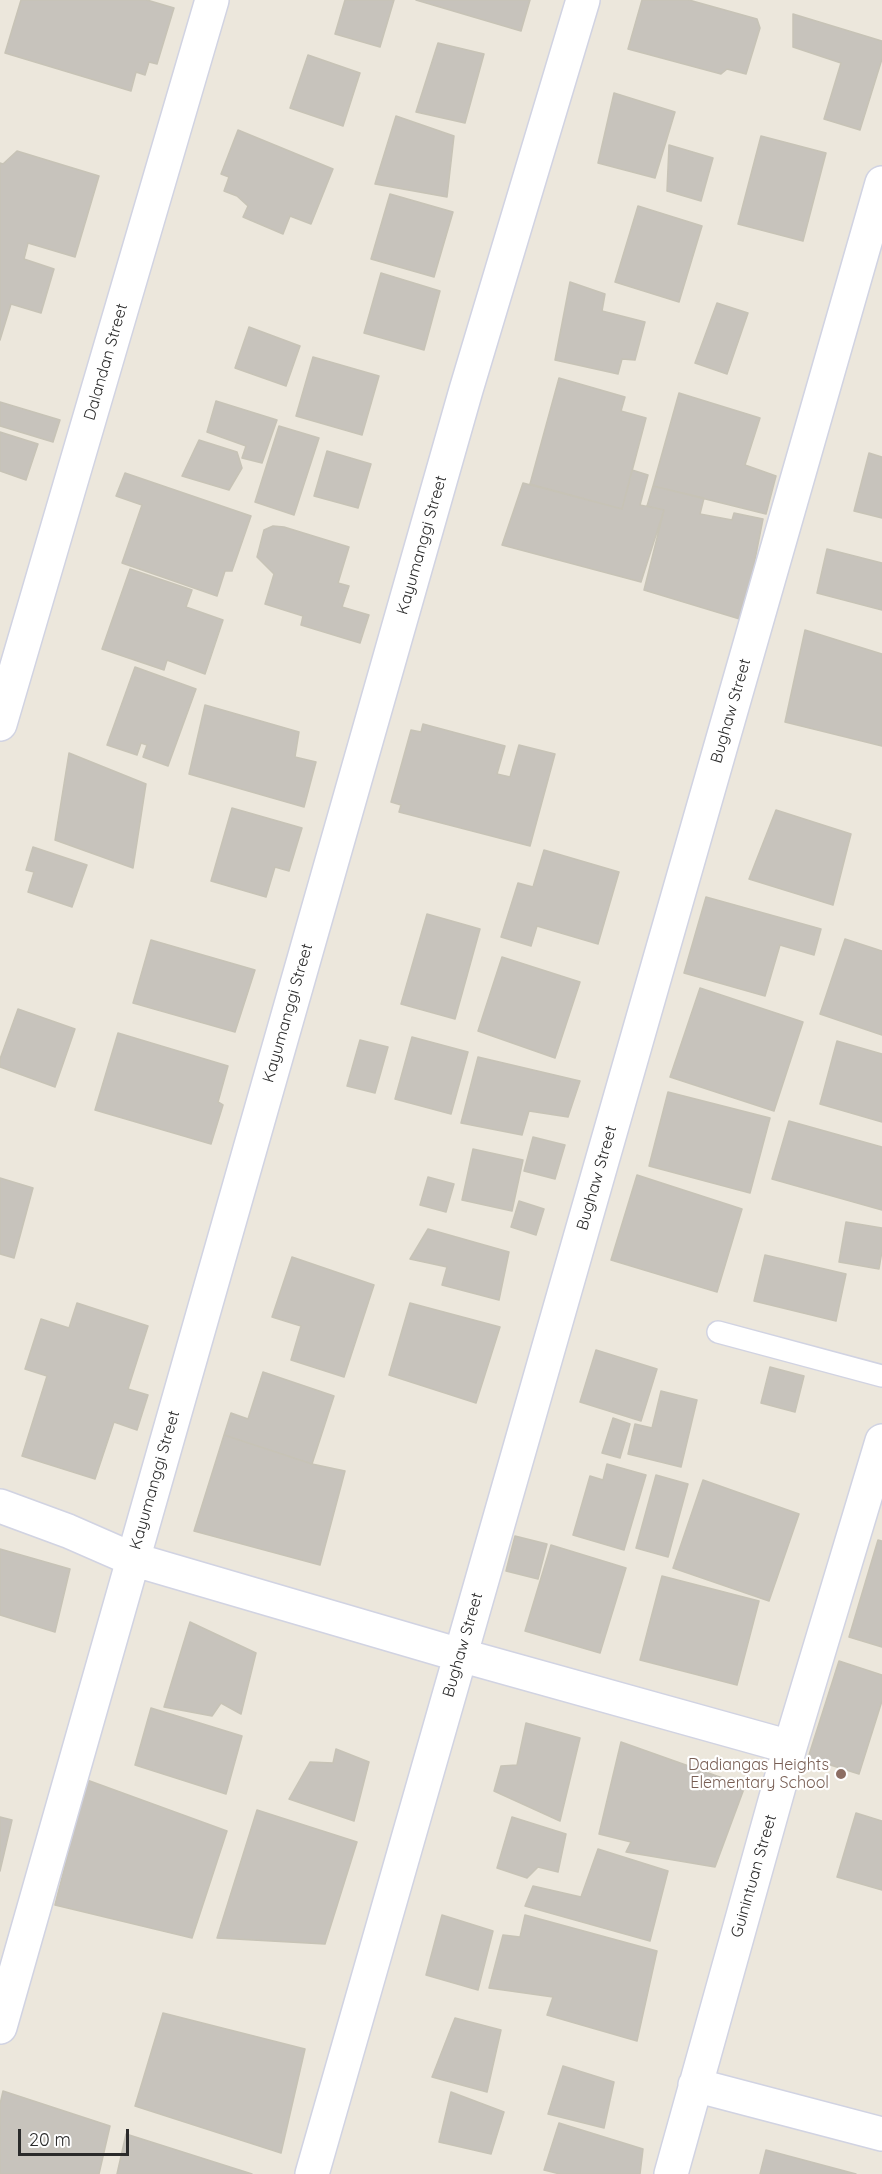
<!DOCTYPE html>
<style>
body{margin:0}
#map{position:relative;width:882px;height:2174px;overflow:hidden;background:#ece7dc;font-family:Quicksand,sans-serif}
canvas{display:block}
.scale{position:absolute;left:18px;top:2129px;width:111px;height:27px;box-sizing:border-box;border:3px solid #2a2a2a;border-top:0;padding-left:8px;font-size:18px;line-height:21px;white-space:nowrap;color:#2a2a2a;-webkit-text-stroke:4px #fff;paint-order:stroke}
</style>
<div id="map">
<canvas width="882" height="2174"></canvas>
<div class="scale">20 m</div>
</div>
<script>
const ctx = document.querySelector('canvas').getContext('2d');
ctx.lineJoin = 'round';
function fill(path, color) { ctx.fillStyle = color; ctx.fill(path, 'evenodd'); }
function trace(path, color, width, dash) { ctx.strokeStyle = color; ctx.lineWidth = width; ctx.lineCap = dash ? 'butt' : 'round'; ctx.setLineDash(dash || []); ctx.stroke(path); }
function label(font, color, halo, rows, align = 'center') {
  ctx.font = font + ' Quicksand,sans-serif'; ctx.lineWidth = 4.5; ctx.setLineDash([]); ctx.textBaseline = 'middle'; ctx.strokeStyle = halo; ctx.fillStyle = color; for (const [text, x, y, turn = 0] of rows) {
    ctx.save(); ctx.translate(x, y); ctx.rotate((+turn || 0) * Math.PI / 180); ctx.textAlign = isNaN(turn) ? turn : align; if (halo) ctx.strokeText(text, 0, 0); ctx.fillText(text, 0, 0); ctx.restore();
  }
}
const building = new Path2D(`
 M21 0H147L174 8 157 64 149 62 145 75 136 72 131 91 5 53Z
 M345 0H394L380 47 335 34Z
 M416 0H530L521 31Z
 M642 0H689L757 19 760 28 746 74 727 69 721 74 628 49Z
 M793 14 882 41V59L860 130 824 119 841 63 793 47Z
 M438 43 484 54 465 123 416 112Z
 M308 55 360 73 343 126 290 108Z
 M614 93 675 112 655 178 598 163Z
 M396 116 454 136 447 197 375 184Z
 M238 130 333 169 311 224 290 216 283 234 243 217 248 206 237 196 224 191 229 177 221 174Z
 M761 136 826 153 803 241 738 224Z
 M669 145 713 158 701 201 667 191Z
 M17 151 99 176 75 257 28 243 24 259 54 269 41 313 11 304 0 340V163L3 164Z
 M390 194 453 212 434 277 371 259Z
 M638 206 702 226 679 302 615 282Z
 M381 273 440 291 424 350 364 333Z
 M570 282 605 294 602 311 645 322 635 360 622 359 618 374 555 360Z
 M717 303 748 313 727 374 695 363Z
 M249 327 300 346 286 386 235 368Z
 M313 357 379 376 362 435 296 416Z
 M559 378 625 397 621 411 646 418 622 509 530 484Z
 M679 393 760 418 745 465 776 476 766 514 653 486Z
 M216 401 277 420 262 463 242 458 246 446 207 432Z
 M0 402 60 420 53 442 0 426Z
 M279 426 319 438 294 515 255 502Z
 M0 432 38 444 26 480 0 471Z
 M199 440 237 452 242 468 229 490 182 476Z
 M327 451 371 464 358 508 314 496Z
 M869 453 882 457V518L854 511Z
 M632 470 648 475 640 505 664 510 641 582 502 545 523 483 622 509Z
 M125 473 251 516 232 571H225L217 596 122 563 142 505 116 496Z
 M653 486 704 498 700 514 732 520 734 513 763 519 743 620 644 590 664 510 647 506Z
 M273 526 284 527 349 547 338 583 349 586 342 607 369 615 360 643 301 625 303 616 265 604 274 574 257 557 264 530Z
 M827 549 882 563V610L817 593Z
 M130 569 192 590 186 607 223 620 205 674 167 660 164 670 102 649Z
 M805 630 882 654V746L785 722Z
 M135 667 196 689 168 766 143 757 147 745 141 743 137 755 107 745Z
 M205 705 299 732 295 757 316 762 304 807 189 774Z
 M423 724 505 746 497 774 510 777 519 745 555 754 530 846 399 812 401 805 391 802 411 730 421 732Z
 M69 753 146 784 133 868 55 840Z
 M232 808 302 828 289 871 275 867 266 897 211 881Z
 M776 810 851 834 833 905 749 879Z
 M33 847 87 865 72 907 28 892 34 872 26 870Z
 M544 850 619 872 598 944 537 926 531 946 501 937 518 883 533 887Z
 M706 897 821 929 814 955 780 945 765 996 684 973Z
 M427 914 480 929 455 1019 401 1004Z
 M845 939 882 951V1035L820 1014Z
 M151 940 255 970 235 1032 133 1003Z
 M502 957 580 982 555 1058 478 1031Z
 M700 988 803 1022 774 1111 670 1077Z
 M18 1009 75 1029 55 1087 0 1067V1059Z
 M118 1033 228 1066 218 1102 223 1105 211 1144 95 1110Z
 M412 1037 468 1052 451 1114 395 1099Z
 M360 1040 388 1047 375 1093 347 1086Z
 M837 1041 882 1054V1122L820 1104Z
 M478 1057 580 1081 568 1117 529 1111 522 1135 461 1123Z
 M668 1092 770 1118 750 1193 649 1166Z
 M789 1121 882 1147V1210L772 1179Z
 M533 1137 565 1145 555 1179 524 1171Z
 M473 1149 523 1160 512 1211 462 1200Z
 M637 1175 742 1209 717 1292 611 1260Z
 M428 1177 454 1184 446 1212 420 1205Z
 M0 1178 33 1188 14 1258 0 1254Z
 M519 1201 544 1209 536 1235 511 1227Z
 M846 1222 882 1228V1251L879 1269 839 1262Z
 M428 1229 509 1252 499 1300 442 1285 447 1267 410 1259Z
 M765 1255 846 1274 836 1321 754 1301Z
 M292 1257 374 1285 344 1377 291 1360 301 1326 272 1317Z
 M77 1303 148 1326 128 1389 148 1395 137 1430 114 1422 95 1479 22 1456 47 1376 25 1369 41 1319 69 1328Z
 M410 1303 500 1327 476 1403 389 1375Z
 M596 1350 657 1369 641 1421 580 1402Z
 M770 1367 804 1376 795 1412 761 1403Z
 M263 1372 334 1396 312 1464 224 1435 231 1413 248 1419Z
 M661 1391 697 1400 681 1467 628 1454 635 1424 652 1428Z
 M613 1418 630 1424 620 1458 602 1453Z
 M224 1435 312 1464 345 1471 320 1565 194 1531Z
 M607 1464 646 1475 624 1550 573 1535 590 1476 603 1480Z
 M656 1475 688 1484 668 1557 636 1548Z
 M703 1480 799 1514 769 1601 673 1568Z
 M515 1536 547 1544 538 1579 506 1571Z
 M878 1540 882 1541V1647L849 1637Z
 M551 1545 626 1568 600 1653 525 1631Z
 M0 1549 70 1569 55 1632 0 1615Z
 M662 1576 759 1601 737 1685 640 1660Z
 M190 1622 256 1653 241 1714 221 1703 212 1716 164 1707Z
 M839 1661 882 1675V1701L859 1774 808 1758Z
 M151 1708 242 1736 226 1794 135 1765Z
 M526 1723 580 1738 560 1821 494 1791 501 1766 517 1765Z
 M621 1742 745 1786 715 1867 626 1852 631 1842 599 1834Z
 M336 1749 369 1762 354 1821 289 1799 310 1762 333 1763Z
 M87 1780 227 1831 192 1938 55 1905Z
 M257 1810 357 1842 325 1944 217 1938Z
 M856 1813 882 1821V1890L837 1877Z
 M0 1817 12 1820 0 1871Z
 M512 1817 566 1834 558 1872 538 1867 527 1878 497 1868Z
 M598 1849 668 1871 650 1941 525 1906 533 1886 581 1897Z
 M442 1915 493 1931 478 1990 426 1975Z
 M525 1915 657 1951 637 2041 547 2015 553 1997 489 1988 503 1935 520 1937Z
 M163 2013 305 2049 281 2153 135 2106Z
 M455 2018 501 2030 487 2092 432 2077Z
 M563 2066 614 2082 604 2128 548 2114Z
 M3 2091 110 2126 99 2174H0V2104Z
 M451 2092 504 2112 491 2154 439 2142Z
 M559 2123 643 2149 640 2174H560L544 2170Z
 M126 2134 252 2174H117Z
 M766 2150 856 2174H760Z`);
fill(building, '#c7c3bc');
trace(building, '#c7c3b6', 1.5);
const service = new Path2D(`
 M718 1332 882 1376`);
const minor = new Path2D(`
 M0 724 212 0
 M0 1506 68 1531 132 1559 460 1655 790 1747
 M0 2027 466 390 583 0
 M695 2085 882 2134
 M312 2174 882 183
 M671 2174 790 1747 882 1441`);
trace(service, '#d1d3e2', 24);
trace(minor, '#d1d3e2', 36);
trace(service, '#fff', 21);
trace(minor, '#fff', 33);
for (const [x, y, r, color] of [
 [841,1774,6,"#8d6e63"]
]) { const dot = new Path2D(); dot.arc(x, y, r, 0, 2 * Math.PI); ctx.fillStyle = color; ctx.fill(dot); trace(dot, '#fff', 2); }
label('16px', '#2a2a2a', '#fff', [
 ["Dalandan Street",106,362,-74],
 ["Kayumanggi Street",422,545,-74],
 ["Bughaw Street",731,711,-74],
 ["Kayumanggi Street",288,1013,-74],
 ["Bughaw Street",597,1178,-74],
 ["Kayumanggi Street",155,1480,-74],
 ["Bughaw Street",463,1645,-74],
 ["Guinintuan Street",754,1876,-74]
]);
label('16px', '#785e54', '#fff', [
 ["Dadiangas Heights",829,1765],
 ["Elementary School",829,1783]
], 'right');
</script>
